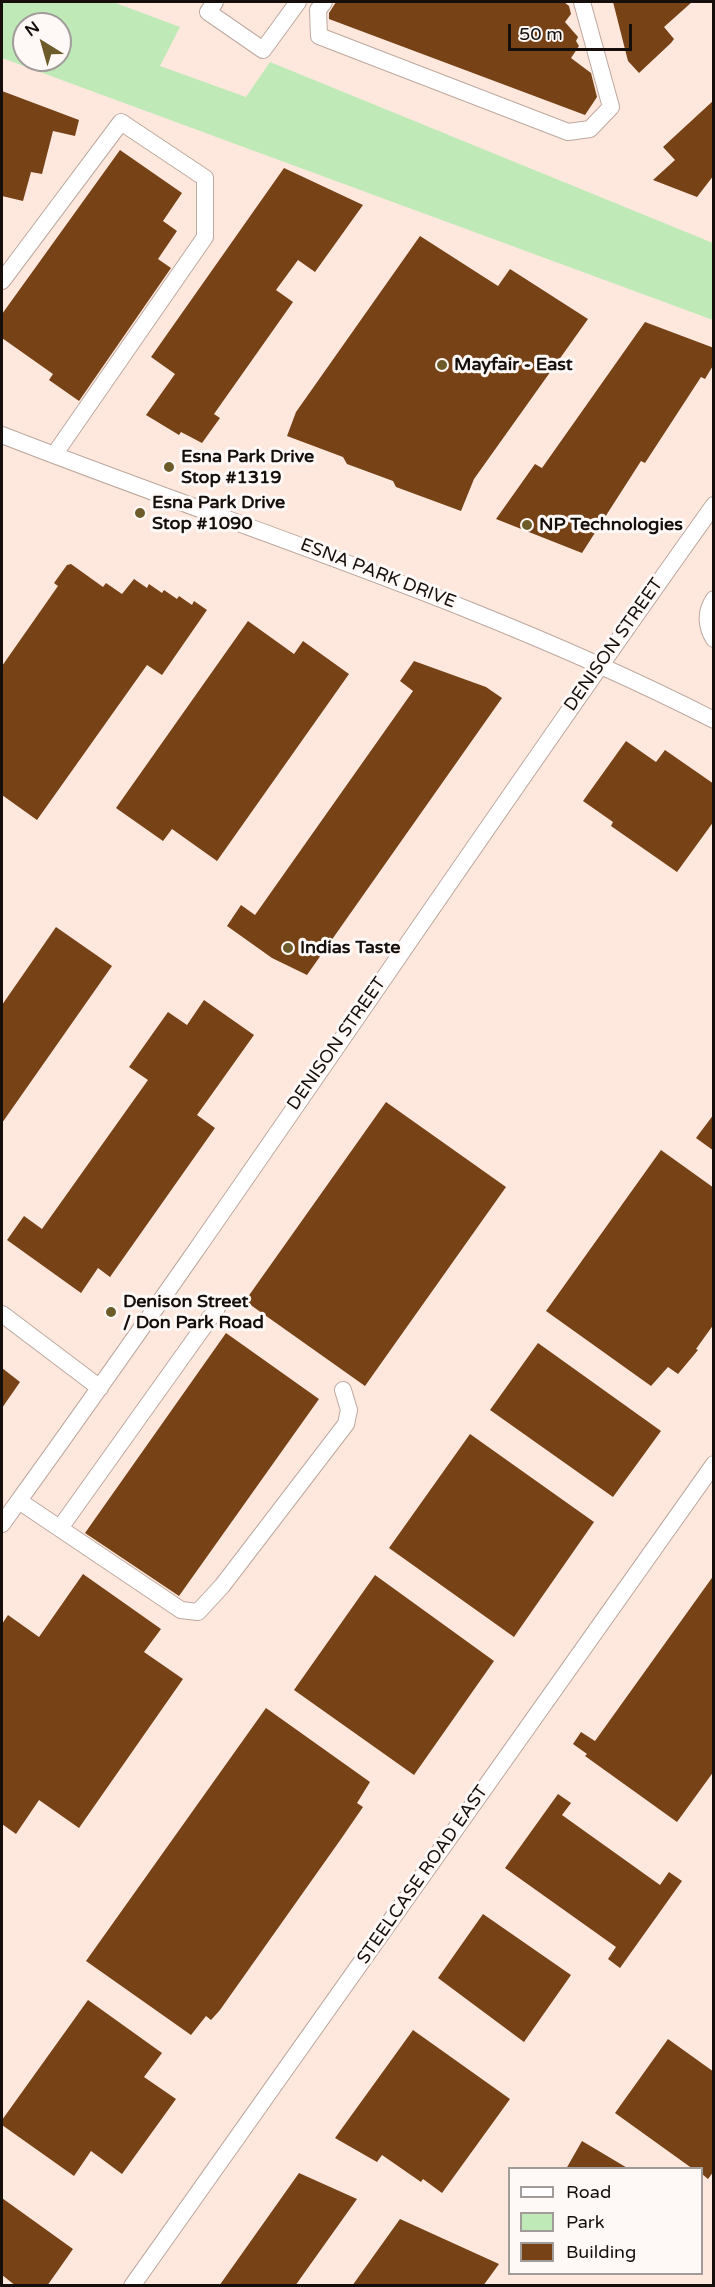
<!DOCTYPE html>
<style>
body{margin:0}
#map{position:relative;width:715px;height:2287px;overflow:hidden;background:#fee8de;font-family:"Varela Round",sans-serif}
canvas{display:block}
.frame{position:absolute;inset:0;border:3px solid #150e0b;pointer-events:none}
.legend{position:absolute;left:508px;top:2167px;width:195px;height:108px;box-sizing:border-box;background:#fef9f7;border:2px solid #a19b99;margin:0;padding:8px 10px;list-style:none;font-size:18px;color:#150e0b}
.legend li{display:flex;align-items:center;gap:12px;height:30px}
.legend b{width:30px;border:2px solid #a19b99}
.north{position:absolute;left:12px;top:12px;width:60px;height:60px;box-sizing:border-box;background:#fef9f7;border:2px solid #a19b99;border-radius:50%;rotate:323deg;font-size:16px;font-weight:700;line-height:24px;text-align:center;color:#150e0b}
.north::after{content:'';display:block;margin:auto;width:21px;height:27px;background:#6d5c2a;clip-path:polygon(50% 0,100% 100%,50% 72%,0 100%)}
.scale{position:absolute;left:508px;top:24px;width:124px;height:27px;box-sizing:border-box;border:3px solid #150e0b;border-top:0;padding-left:8px;font-size:18px;line-height:21px;white-space:nowrap;color:#150e0b;-webkit-text-stroke:4px #fef9f7;paint-order:stroke}
</style>
<div id="map">
<canvas width="715" height="2287"></canvas>
<div class="frame"></div>
<ul class="legend">
<li><b style="height:8px;background:#fff"></b>Road</li>
<li><b style="height:16px;background:#bfeab7"></b>Park</li>
<li><b style="height:16px;background:#774216"></b>Building</li>
</ul>
<div class="north">N</div>
<div class="scale">50 m</div>
</div>
<script>
const ctx = document.querySelector('canvas').getContext('2d');
ctx.lineJoin = 'round';
function fill(path, color) { ctx.fillStyle = color; ctx.fill(path, 'evenodd'); }
function trace(path, color, width, dash) { ctx.strokeStyle = color; ctx.lineWidth = width; ctx.lineCap = dash ? 'butt' : 'round'; ctx.setLineDash(dash || []); ctx.stroke(path); }
function label(font, color, halo, rows, align = 'center') {
  ctx.font = font + ' "Varela Round",sans-serif'; ctx.lineWidth = 6; ctx.setLineDash([]); ctx.textBaseline = 'middle'; ctx.strokeStyle = halo; ctx.fillStyle = color; for (const [text, x, y, turn = 0] of rows) {
    ctx.save(); ctx.translate(x, y); ctx.rotate((+turn || 0) * Math.PI / 180); ctx.textAlign = isNaN(turn) ? turn : align; if (halo) ctx.strokeText(text, 0, 0); ctx.fillText(text, 0, 0); ctx.restore();
  }
}
fill(new Path2D(`
 M2 2H113L180 27 160 66 246 97 270 62 713 243V320L2 58ZM24 24H60V60H24Z`), '#bfeab7');
fill(new Path2D(`
 M336 2H564L569 6 571 14 565 22 578 37 576 41 579 46 571 58 591 73 597 97 585 115 329 19V13Z
 M613 2H692L664 27 674 39 671 43 639 73 628 61Z
 M2 91 79 120 75 136 53 131 42 174 31 172 23 201 2 196Z
 M714 100V175L697 197 653 180 675 160 663 147Z
 M120 150 182 193 163 221 177 231 158 259 171 268 79 401 49 380 53 374 2 338V314Z
 M284 168 363 205 315 272 298 260 276 290 293 302 214 414 220 418 202 443 181 432 179 435 146 415 175 374 151 357Z
 M420 236 498 286 510 269 588 319 474 479 461 511 396 487 393 481 347 464 343 457 287 436 296 412Z
 M645 322 714 348V364L705 379 701 377 645 463 641 461 582 553 496 519 535 464 542 468Z
 M71 564 103 587 106 583 122 594 134 579 147 588 149 584 162 593 164 590 177 599 179 596 192 605 194 601 207 610 162 675 147 665 37 820 2 795V666L58 586 54 583 67 565Z
 M248 621 294 654 303 641 349 674 217 861 172 829 163 841 116 808Z
 M414 661 486 687 502 698 307 975 272 958 227 926 241 905 255 915 413 691 400 681Z
 M626 741 656 762 665 750 714 784V821L677 872 611 826 613 822 583 801Z
 M56 927 112 966 2 1123V1005Z
 M204 1000 254 1035 197 1115 215 1128 110 1277 98 1268 81 1293 7 1240 24 1216 42 1229 148 1080 129 1067 168 1012 187 1025Z
 M386 1102 506 1187 365 1386 245 1301Z
 M714 1114V1151L696 1138Z
 M661 1150 714 1188V1324L696 1349 698 1350 678 1374 668 1367 651 1386 546 1311Z
 M226 1333 319 1399 179 1596 85 1533Z
 M538 1343 661 1431 613 1497 490 1410Z
 M2 1368 20 1382 2 1408Z
 M470 1434 594 1522 514 1637 389 1548Z
 M83 1574 161 1629 144 1652 183 1679 79 1828 39 1800 16 1834 2 1824V1624L8 1615 39 1637Z
 M375 1575 494 1661 414 1775 294 1690Z
 M714 1575V1771L677 1822 585 1756 587 1754 573 1744 581 1732 595 1741Z
 M266 1708 370 1782 357 1803 363 1807 341 1839 220 2010 211 2020 206 2016 191 2035 86 1961Z
 M558 1794 571 1803 562 1815 660 1885 669 1872 682 1881 620 1968 608 1959 616 1947 505 1868Z
 M483 1914 571 1975 524 2042 438 1978Z
 M88 2000 162 2053 144 2077 176 2099 122 2174 91 2151 74 2176 2 2125V2120Z
 M413 2030 510 2099 442 2193 423 2179 421 2182 382 2155 377 2162 335 2138Z
 M668 2039 714 2072V2171L708 2179 702 2174V2169H693L615 2113Z
 M582 2141 629 2169H566Z
 M299 2173 357 2199 295 2286H219Z
 M2 2198 73 2249 47 2286H16L2 2275Z
 M400 2219 499 2264 483 2286H352Z`), '#774216');
const minor = new Path2D(`
 M215 2 208 12 263 50 298 2
 M324 2 318 10 319 36 568 132 590 129 611 107 582 2
 M2 281 121 122 205 178V237L54 455
 M2 435C240 528 485 603 714 720
 M714 599C705 612 706 626 714 639
 M2 1314 100 1388
 M19 1501 181 1610 198 1612 222 1586 346 1424 349 1410 343 1390
 M2 1524C245 1188 473 842 714 505
 M60 1528 217 1308
 M132 2286 714 1464`);
trace(minor, '#bda89f', 18);
trace(minor, '#fff', 16);
for (const [x, y, r, color] of [
 [442,365,6,"#6d5c2a"],
 [169,467,6,"#6d5c2a"],
 [140,513,6,"#6d5c2a"],
 [527,525,6,"#6d5c2a"],
 [288,948,6,"#6d5c2a"],
 [111,1312,6,"#6d5c2a"]
]) { const dot = new Path2D(); dot.arc(x, y, r, 0, 2 * Math.PI); ctx.fillStyle = color; ctx.fill(dot); trace(dot, '#fef9f7', 2); }
label('bold 18px', '#150e0b', '#fef9f7', [
 ["Mayfair - East",454,365],
 ["Esna Park Drive",181,457],
 ["Stop #1319",181,478],
 ["Esna Park Drive",152,503],
 ["Stop #1090",152,524],
 ["NP Technologies",539,525],
 ["Indias Taste",300,948],
 ["Denison Street",123,1302],
 ["/ Don Park Road",123,1323]
], 'left');
label('18px', '#150e0b', '#fef9f7', [
 ["ESNA PARK DRIVE",378,574,21],
 ["DENISON STREET",614,645,-55],
 ["DENISON STREET",337,1044,-55],
 ["STEELCASE ROAD EAST",423,1875,-55]
]);
</script>
